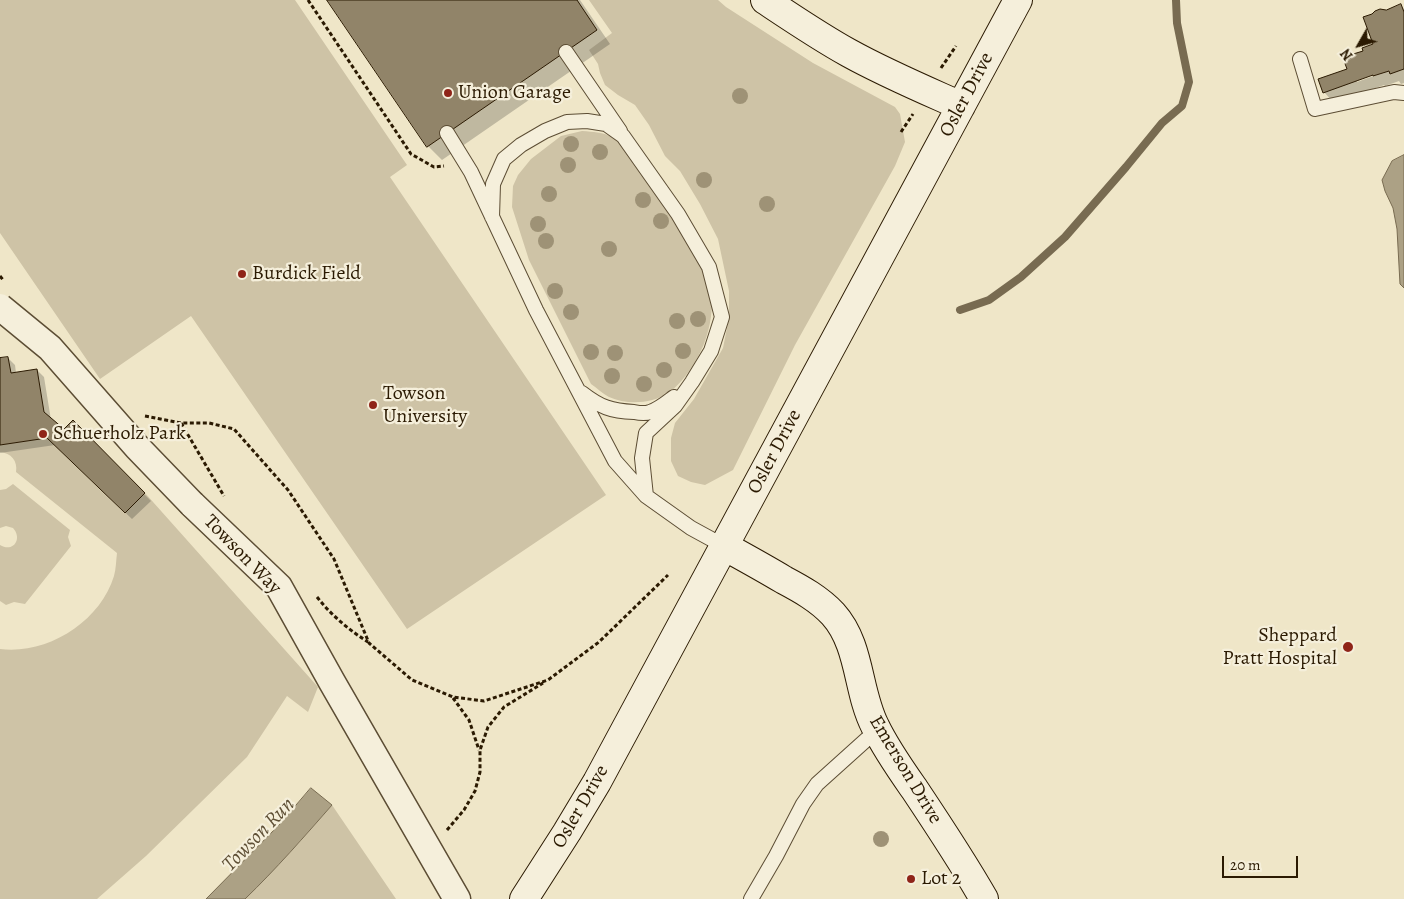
<!DOCTYPE html>
<style>
body{margin:0}
#map{position:relative;width:1404px;height:899px;overflow:hidden;background:#efe6c8;font-family:Alegreya,serif}
canvas{display:block}
.north{position:absolute;left:1334px;top:20px;width:50px;height:50px;-webkit-text-stroke:4px #f5efdb;paint-order:stroke;rotate:232deg;font-size:14px;font-weight:700;line-height:20px;text-align:center;color:#2b1a02}
.north::after{content:'';display:block;margin:auto;width:18px;height:22px;background:#2b1a02;clip-path:polygon(50% 0,100% 100%,50% 72%,0 100%)}
.scale{position:absolute;left:1222px;top:856px;width:76px;height:22px;box-sizing:border-box;border:2px solid #2b1a02;border-top:0;padding-left:6px;font-size:15px;line-height:18px;white-space:nowrap;color:#2b1a02;-webkit-text-stroke:4px #f5efdb;paint-order:stroke}
</style>
<div id="map">
<canvas width="1404" height="899"></canvas>
<div class="north">N</div>
<div class="scale">20 m</div>
</div>
<script>
const ctx = document.querySelector('canvas').getContext('2d');
ctx.lineJoin = 'round';
function fill(path, color) { ctx.fillStyle = color; ctx.fill(path, 'evenodd'); }
function trace(path, color, width, dash) { ctx.strokeStyle = color; ctx.lineWidth = width; ctx.lineCap = dash ? 'butt' : 'round'; ctx.setLineDash(dash || []); ctx.stroke(path); }
function label(font, color, halo, rows, align = 'center') {
  ctx.font = font + ' Alegreya,serif'; ctx.lineWidth = 4.5; ctx.setLineDash([]); ctx.textBaseline = 'middle'; ctx.strokeStyle = halo; ctx.fillStyle = color; for (const [text, x, y, turn = 0] of rows) {
    ctx.save(); ctx.translate(x, y); ctx.rotate((+turn || 0) * Math.PI / 180); ctx.textAlign = isNaN(turn) ? turn : align; if (halo) ctx.strokeText(text, 0, 0); ctx.fillText(text, 0, 0); ctx.restore();
  }
}
fill(new Path2D(`
 M0 0H295L407 165 390 177 606 495 407 629 191 316 100 379 0 233Z
 M589 0H718L726 7 813 63 895 107 900 114 905 142 895 166 795 345 733 470 705 485 691 482 678 476 671 461V438L675 423 694 399 723 348 729 318V291L718 239 700 204 680 171 665 156 649 125 635 105 618 95 605 85 600 73 598 64 589 50 612 33Z
 M582 131C607 133 610 134 630 149 645 172 661 195 676 219 689 238 706 258 710 282 714 300 712 320 706 338 701 355 683 384 668 393 651 404 627 405 609 397 603 394 597 388 591 384L529 260 512 207 513 186 518 175 531 159 561 136Z
 M47 438 124 513 145 493 318 687 308 712 287 696 247 757 146 856 97 899H0V649C47 655 100 622 114 576 116 569 116 561 117 553L16 472C18 461 11 453 0 452V445Z
 M13 484 70 530 68 537 71 546 25 604 14 602 6 605 0 601V545C13 553 23 539 13 528L6 526 0 528V490L6 489Z
 M332 805 396 899H245L299 843Z`), '#cec3a6');
const water = new Path2D(`
 M1404 155V288L1400 284 1397 229 1393 208 1385 191 1382 180 1392 161Z
 M311 788 332 805C304 837 276 869 245 899H206L279 825Z`);
fill(water, '#aca185');
trace(water, '#786b51', 1);
fill(new Path2D(`
 M328 0H580L610 44 442 160 428 146Z
 M1401 6 1404 9V83L1401 84 1399 81 1385 86 1384 85 1334 103 1324 92 1349 69 1353 58 1374 45 1386 11ZM1378 71 1379 74 1357 82V79Z
 M8 358 15 365 16 373 37 370 44 377 51 420 64 431 73 422 151 501 132 519 55 445 0 453V359Z`), '#0003');
trace(new Path2D(`
 M960 310 989 300 1021 277 1065 237 1126 167 1162 123 1182 106 1189 82 1177 23 1176 0`), '#786b51', 8);
const building = new Path2D(`
 M327 0H577L597 30 427 147Z
 M1401 4 1404 12V69L1390 74 1389 71 1373 76V75L1323 93 1318 79 1347 69 1344 61 1351 58 1350 55 1363 51 1362 48 1373 44 1363 17 1372 14 1375 11 1380 9 1386 10Z
 M8 357 11 373 37 369 44 412 64 429 73 420 145 493 125 513 47 438 0 445V358Z`);
fill(building, '#918469');
trace(building, '#2b1a02', 1);
const lane = new Path2D(`
 M566 52 620 131
 M1300 59 1315 109 1394 92 1404 93
 M447 133 471 172 536 310 615 461 646 496 691 528 724 546
 M492 217 493 184 504 159 521 145 545 131 567 122 587 121 606 124 623 136 678 214 709 267 722 317 711 351 692 382 675 406 646 433 642 458 646 496
 M582 393C600 407 611 411 634 412 639 413 645 414 650 412 659 409 666 403 674 397
 M751 899 776 856 803 804 817 784 877 730`);
const street = new Path2D(`
 M192 504 279 587 332 682 457 899`);
const secondary = new Path2D(`
 M765 0C792 18 820 37 849 53 885 73 923 89 961 106
 M724 546C744 557 764 568 784 580 801 589 819 599 833 614 861 645 857 691 875 726 886 749 901 770 915 790 939 826 963 862 984 899
 M524 899 567 832 597 782 1018 0`);
trace(lane, '#5c4d34', 16);
trace(street, '#5c4d34', 29);
trace(secondary, '#2b1a02', 30);
trace(new Path2D(`
 M308 0 411 154 434 167 444 166
 M941 68 956 46
 M901 132 913 114
 M0 276 4 281
 M145 416 181 423H209L234 429 288 490 334 559 369 643 412 680 453 697 484 701 548 680 599 642 668 575
 M181 423 224 496
 M317 597C331 615 349 630 368 642
 M453 698 469 720 479 750
 M447 830 464 810 475 791 480 772V750L488 727 504 707 543 683`), '#2b1a02', 3, [4, 2.5]);
trace(lane, '#f5efdb', 14);
trace(street, '#f5efdb', 26);
trace(secondary, '#f5efdb', 28);
const streetBridge = new Path2D(`
 M0 307 50 348 137 447 192 504`);
trace(streetBridge, '#5c4d34', 29, []);
trace(streetBridge, '#f5efdb', 26);
ctx.fillStyle = '#9e9276';
for (const [x, y] of [
 [740,96],
 [571,144],
 [600,152],
 [568,165],
 [704,180],
 [549,194],
 [643,200],
 [767,204],
 [661,221],
 [538,224],
 [546,241],
 [609,249],
 [555,291],
 [571,312],
 [698,319],
 [677,321],
 [683,351],
 [591,352],
 [615,353],
 [664,370],
 [612,376],
 [644,384],
 [881,839]
]) { ctx.beginPath(); ctx.arc(x, y, 8, 0, 2 * Math.PI); ctx.fill(); }
for (const [x, y, r, color] of [
 [448,93,5,"#8f2418"],
 [242,274,5,"#8f2418"],
 [373,405,5,"#8f2418"],
 [43,434,5,"#8f2418"],
 [1348,647,6,"#8f2418"],
 [911,879,5,"#8f2418"]
]) { const dot = new Path2D(); dot.arc(x, y, r, 0, 2 * Math.PI); ctx.fillStyle = color; ctx.fill(dot); trace(dot, '#f5efdb', 2); }
label('20px', '#2b1a02', '#f5efdb', [
 ["Union Garage",458,93],
 ["Burdick Field",252,274],
 ["Towson",383,394],
 ["University",383,417],
 ["Schuerholz Park",53,434],
 ["Sheppard",1337,636,"right"],
 ["Pratt Hospital",1337,659,"right"],
 ["Lot 2",921,879]
], 'left');
label('20px', '#2b1a02', '#f5efdb', [
 ["Osler Drive",967,95,-62],
 ["Osler Drive",775,452,-62],
 ["Towson Way",242,555,46],
 ["Emerson Drive",905,770,59],
 ["Osler Drive",581,807,-60]
]);
label('italic 21px', '#5f5036', '#f5efdb', [
 ["Towson Run",259,835,-46]
]);
</script>
